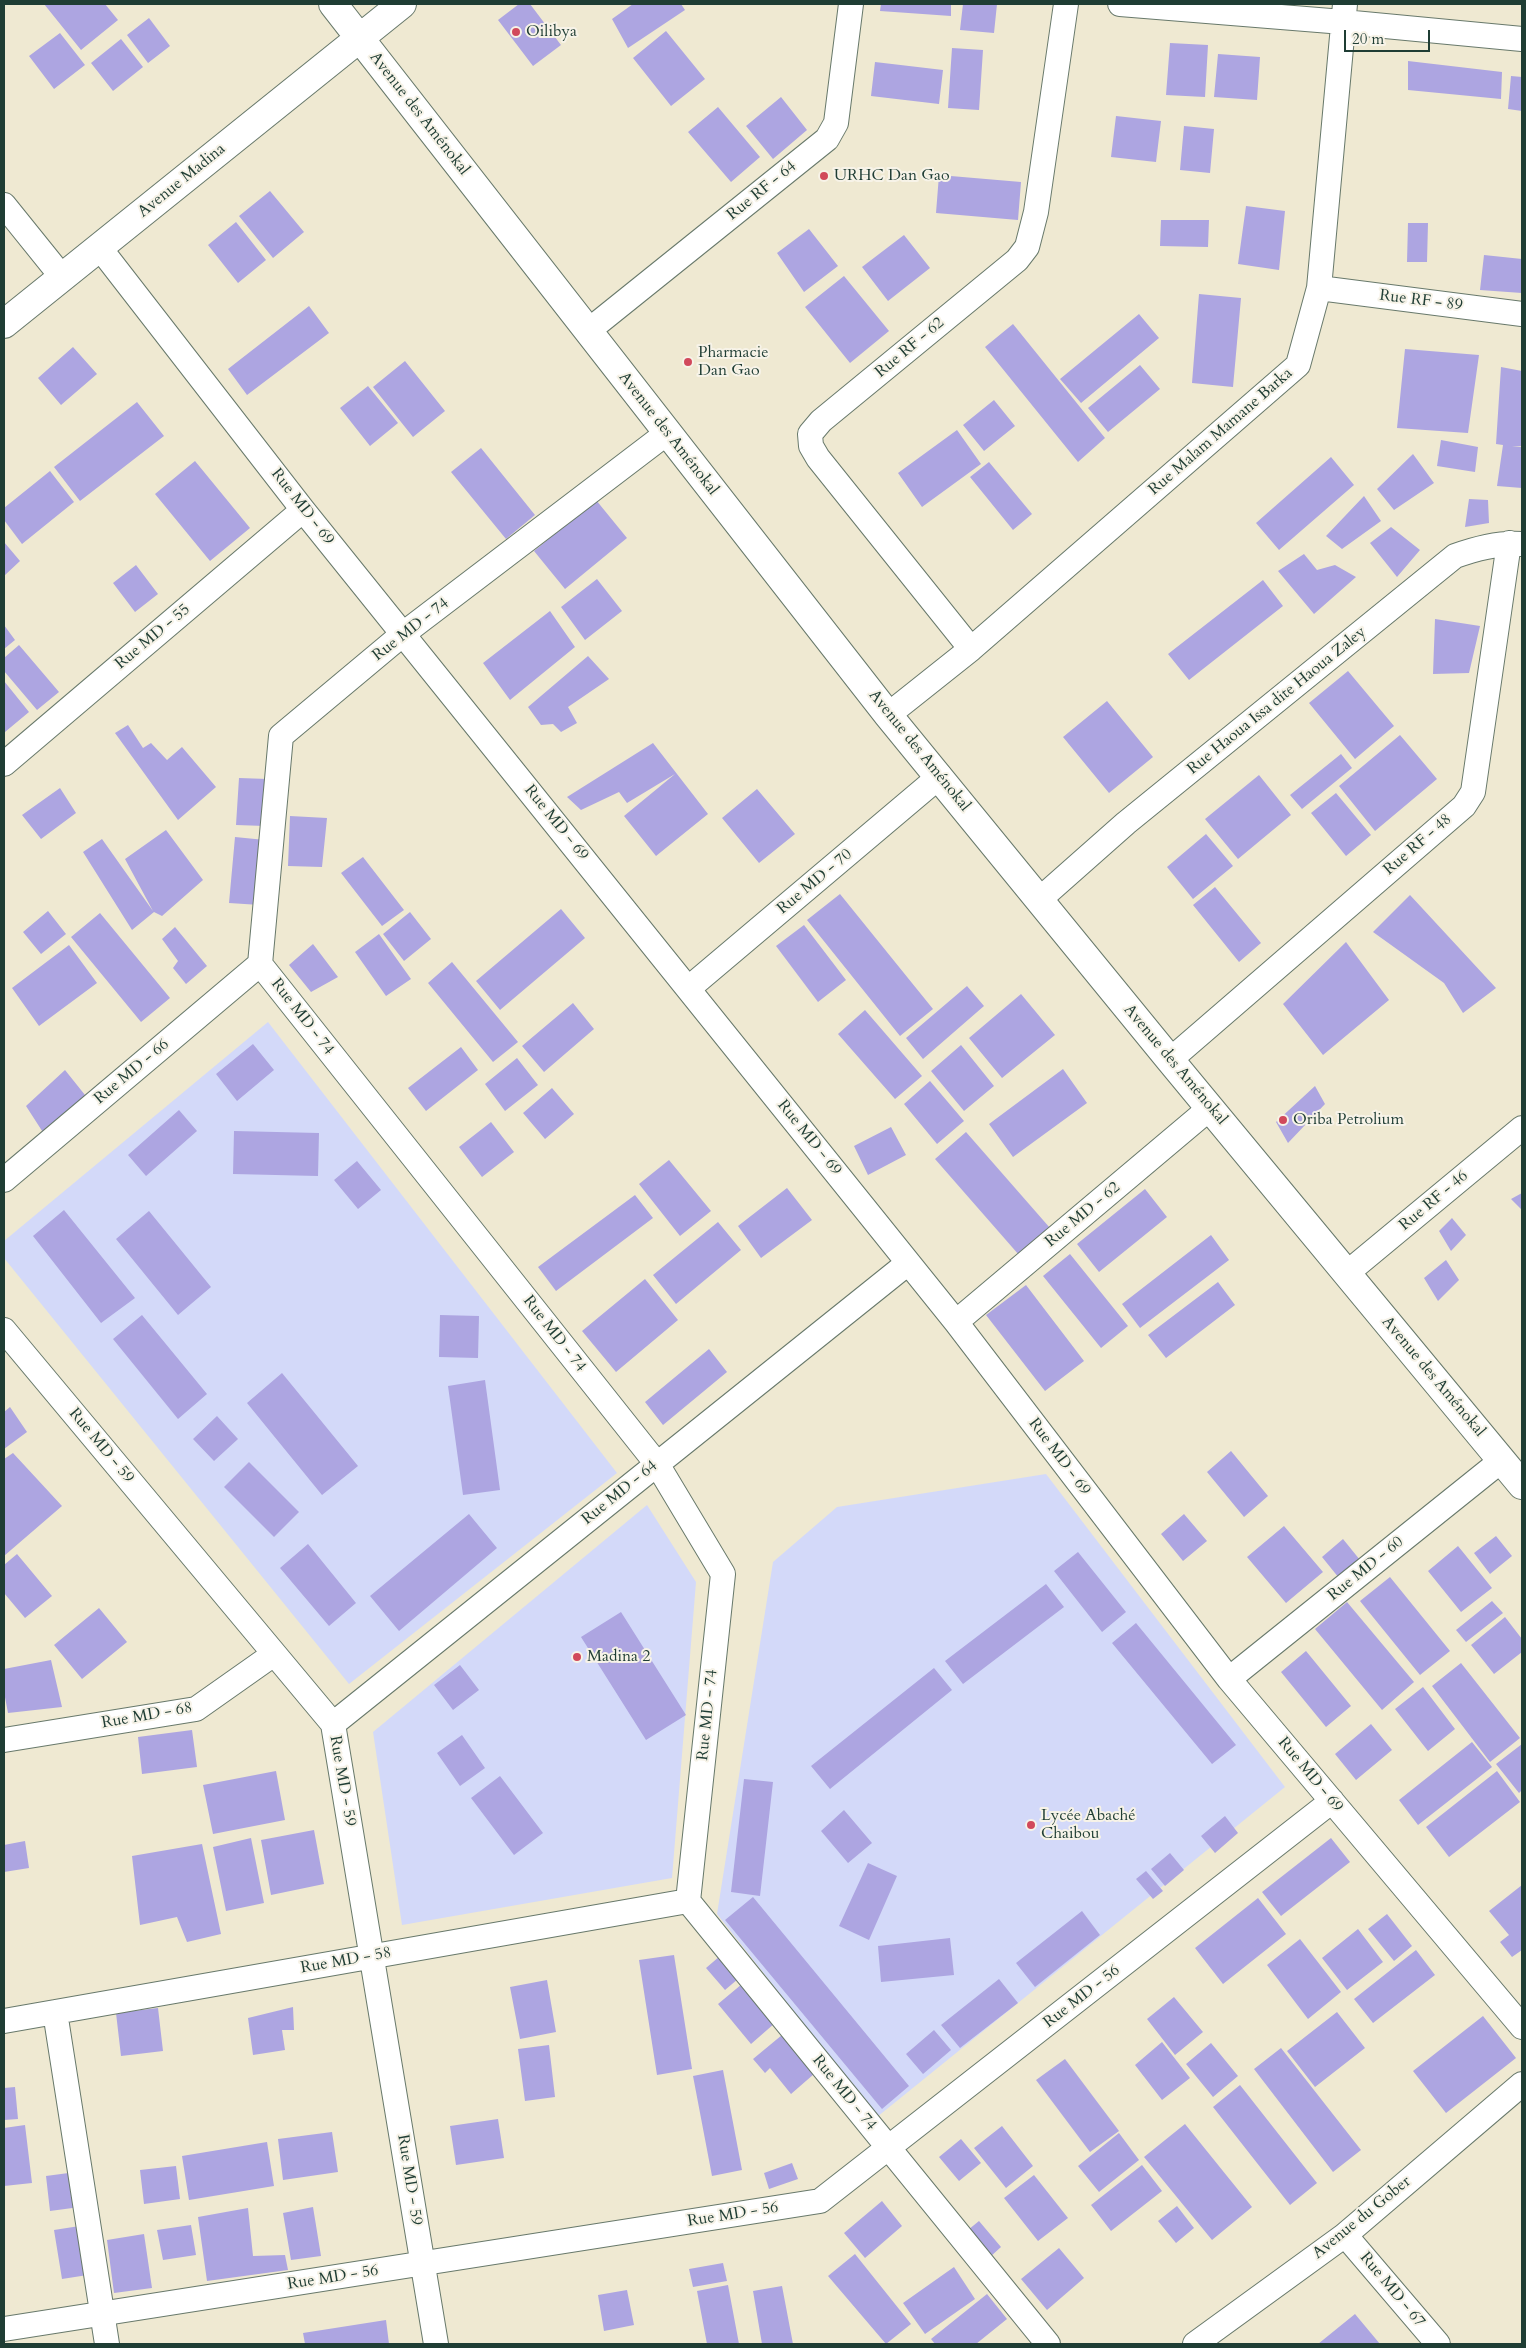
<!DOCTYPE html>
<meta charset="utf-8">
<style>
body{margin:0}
#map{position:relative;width:1526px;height:2348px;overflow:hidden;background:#efe9d2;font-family:Cardo,serif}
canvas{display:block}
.frame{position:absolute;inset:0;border:5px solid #1f3d34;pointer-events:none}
.scale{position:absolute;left:1344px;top:30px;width:86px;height:22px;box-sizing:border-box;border:2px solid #1f3d34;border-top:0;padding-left:6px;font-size:15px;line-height:18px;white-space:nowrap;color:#1f3d34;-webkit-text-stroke:4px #f7f3e8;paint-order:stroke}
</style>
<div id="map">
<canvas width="1526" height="2348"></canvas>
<div class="frame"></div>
<div class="scale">20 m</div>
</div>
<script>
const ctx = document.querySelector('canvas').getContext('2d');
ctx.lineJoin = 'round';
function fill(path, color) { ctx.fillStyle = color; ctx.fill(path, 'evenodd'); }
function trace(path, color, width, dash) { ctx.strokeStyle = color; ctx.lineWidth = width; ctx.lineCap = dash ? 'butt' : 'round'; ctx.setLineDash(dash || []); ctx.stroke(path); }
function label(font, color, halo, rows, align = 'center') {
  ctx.font = font + ' Cardo,serif'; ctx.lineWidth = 4; ctx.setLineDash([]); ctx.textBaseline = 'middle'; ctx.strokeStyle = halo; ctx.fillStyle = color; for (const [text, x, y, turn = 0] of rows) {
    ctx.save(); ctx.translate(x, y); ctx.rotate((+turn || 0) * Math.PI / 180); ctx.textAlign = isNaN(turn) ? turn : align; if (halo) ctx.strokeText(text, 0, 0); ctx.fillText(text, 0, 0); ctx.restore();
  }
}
fill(new Path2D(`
 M268 1022 617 1473 349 1684 4 1258V1241Z
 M1046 1474 1285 1787 877 2117 717 1914 773 1562 837 1507Z
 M647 1505 696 1582 672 1878 402 1925 373 1732Z`), '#d3d9f9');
fill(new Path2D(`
 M44 4H105L118 20 81 50Z
 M519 4H530L561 45 533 66 498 20Z
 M633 4H681L685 10 628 48 612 19Z
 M881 4H951V16L880 11Z
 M963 4H997L994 33 960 30Z
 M149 18 170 46 148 63 127 35Z
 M666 31 705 79 671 106 633 58Z
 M60 33 85 65 54 89 29 56Z
 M121 39 143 67 113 91 91 63Z
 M1170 43 1208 45 1205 97 1166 95Z
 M952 48 983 50 979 110 948 108Z
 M1218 54 1260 57 1257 100 1214 97Z
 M1408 61 1502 72 1501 99 1408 90Z
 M875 62 943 70 939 104 871 96Z
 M1511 76 1522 77V111L1508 109Z
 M781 97 807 130 773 159 746 126Z
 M718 107 760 157 731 182 688 132Z
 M1116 116 1161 121 1156 162 1111 157Z
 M1184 126 1214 129 1210 173 1180 170Z
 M939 175 1021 182 1018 220 936 213Z
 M270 191 304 232 273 258 239 216Z
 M1246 206 1285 211 1279 270 1238 264Z
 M1161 220H1209L1208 247 1160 246Z
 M236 222 266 260 238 283 208 245Z
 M1408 223H1428L1427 262H1407Z
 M809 229 838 266 804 292 777 253Z
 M904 235 930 268 888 301 862 267Z
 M1484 255 1522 259V293L1480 290Z
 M844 276 889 331 850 363 805 307Z
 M1199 294 1241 298 1233 387 1192 383Z
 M309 306 329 333 247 395 228 369Z
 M1139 314 1159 338 1081 403 1060 379Z
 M1013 324 1105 438 1078 462 985 347Z
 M73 347 97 374 61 405 38 378Z
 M1405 349 1479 355 1468 433 1397 428Z
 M405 361 445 411 413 437 373 387Z
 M1140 365 1160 389 1108 432 1088 408Z
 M1501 367 1522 371V446H1512L1522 447V488L1497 486 1503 445 1496 444Z
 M368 386 398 423 370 446 340 408Z
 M994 400 1015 426 984 451 963 425Z
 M137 402 164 436 80 501 54 467Z
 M957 430 981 464 922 507 898 473Z
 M1441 440 1478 447 1475 472 1437 466Z
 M481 448 535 515 506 539 451 472Z
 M1413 454 1434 483 1394 510 1377 489Z
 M1331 457 1354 485 1279 550 1256 523Z
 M195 461 250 528 210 561 155 494Z
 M989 462 1032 514 1013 530 970 477Z
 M50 471 74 502 22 544 4 520V508Z
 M1364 496 1381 521 1342 549 1326 536Z
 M1469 499 1488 500 1489 523 1465 527Z
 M596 500 627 538 565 589 534 551Z
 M1391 527 1420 550 1397 577 1370 543Z
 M4 542 20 561 4 576Z
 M1304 554 1317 570 1335 565 1356 577 1314 614 1278 571Z
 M136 565 158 594 135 612 113 583Z
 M597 579 622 611 585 640 561 607Z
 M1263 580 1283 606 1189 680 1168 654Z
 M550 611 575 647 510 700 483 663Z
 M1435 619 1480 626 1469 673 1433 674Z
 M4 625 15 640 4 649Z
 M19 645 59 692 37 710 4 671V658Z
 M588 656 609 679 568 707 577 723 561 732 553 724 541 725 528 707Z
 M1348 671 1394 726 1355 759 1309 703Z
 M4 681 29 712 5 732 4 731Z
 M1107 701 1153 757 1109 793 1063 737Z
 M128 725 143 748 151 743 167 760 182 747 216 787 178 820 115 733Z
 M1400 735 1437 779 1375 831 1339 786Z
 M653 743 708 814 656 856 624 816 675 774 627 803 619 792 581 810 567 797Z
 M1341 754 1352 768 1302 809 1290 795Z
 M1259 775 1291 815 1238 859 1205 819Z
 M239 778 268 779 265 826 236 825Z
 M60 788 76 813 41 839 22 815Z
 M757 789 795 834 759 863 722 818Z
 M1336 793 1371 835 1346 856 1311 813Z
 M290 816 327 818 322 867 288 866Z
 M166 830 203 880 162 916 154 912 132 930 83 852 102 839 153 911 125 859Z
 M1206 834 1233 866 1193 899 1167 867Z
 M235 837 265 840 260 905 229 903Z
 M363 857 404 910 382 926 341 873Z
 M1215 887 1261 943 1239 962 1193 905Z
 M840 894 933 1009 900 1036 807 920Z
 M1410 895 1496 988 1463 1013 1444 983 1373 932Z
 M561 909 585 938 500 1010 476 981Z
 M48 911 66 934 41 954 23 932Z
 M410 912 431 939 404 961 383 934Z
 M100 913 170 998 141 1022 71 937Z
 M804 925 846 980 818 1002 776 946Z
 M175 927 207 966 186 984 173 968 178 961 162 939Z
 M379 934 411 979 386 996 355 952Z
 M1346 942 1389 1000 1323 1055 1283 1004Z
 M313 944 338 977 311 992 289 965Z
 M69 945 97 983 39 1026 12 988Z
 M452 962 518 1042 493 1062 428 983Z
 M967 986 984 1006 923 1059 906 1038Z
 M1021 994 1055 1035 1002 1078 969 1038Z
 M573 1003 594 1029 544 1072 522 1046Z
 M865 1010 922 1076 895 1099 838 1034Z
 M253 1044 274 1070 237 1101 216 1074Z
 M961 1045 994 1086 964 1111 931 1071Z
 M461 1047 478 1070 426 1111 408 1088Z
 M517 1058 538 1085 505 1111 485 1084Z
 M1063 1069 1087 1103 1013 1157 989 1124Z
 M65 1070 89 1100 46 1137 26 1106Z
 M930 1081 964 1121 937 1144 904 1104Z
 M1315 1086 1325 1104 1288 1143 1276 1122Z
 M552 1088 574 1114 545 1139 523 1113Z
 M179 1110 197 1131 146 1176 128 1155Z
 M491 1122 514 1152 482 1177 459 1147Z
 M891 1127 906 1155 868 1175 854 1146Z
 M234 1131 319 1133 318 1176 233 1174Z
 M966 1132 1050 1228 1019 1255 935 1159Z
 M669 1160 711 1211 680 1236 639 1184Z
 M357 1161 381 1190 358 1209 334 1180Z
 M787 1188 812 1220 761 1258 738 1226Z
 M1145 1189 1167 1217 1099 1272 1077 1244Z
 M1522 1193V1210L1511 1199Z
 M635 1195 653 1218 556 1291 538 1267Z
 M64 1210 135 1298 101 1323 33 1236Z
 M149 1211 211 1287 178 1315 116 1239Z
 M1452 1218 1466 1235 1451 1251 1439 1231Z
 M718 1222 741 1250 676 1304 653 1275Z
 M1211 1235 1229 1260 1140 1328 1122 1304Z
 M1070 1254 1128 1326 1101 1348 1043 1276Z
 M1446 1260 1459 1280 1438 1301 1424 1278Z
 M645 1279 678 1320 616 1372 582 1331Z
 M1218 1282 1235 1305 1166 1358 1148 1335Z
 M1026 1285 1084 1361 1045 1391 986 1315Z
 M142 1315 207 1394 178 1419 113 1339Z
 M440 1315 479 1316 478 1358 439 1357Z
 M709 1349 727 1372 663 1425 645 1402Z
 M282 1373 358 1466 322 1495 247 1403Z
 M485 1380 500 1490 463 1495 448 1386Z
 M10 1407 27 1432 4 1449V1412Z
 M217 1416 238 1439 214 1461 193 1439Z
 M1231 1451 1268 1496 1244 1517 1207 1472Z
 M13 1453 62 1506 4 1556V1459Z
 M249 1462 299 1512 274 1537 224 1487Z
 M469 1514 497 1548 399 1631 370 1596Z
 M1184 1514 1207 1541 1183 1561 1161 1534Z
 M1284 1526 1323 1572 1286 1603 1247 1557Z
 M1496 1536 1512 1556 1490 1574 1474 1553Z
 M1343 1539 1360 1560 1339 1578 1322 1557Z
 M308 1544 356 1603 329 1626 280 1568Z
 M1458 1546 1492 1588 1461 1612 1428 1571Z
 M1078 1552 1126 1612 1102 1632 1054 1571Z
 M17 1554 52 1596 25 1618 4 1593V1565Z
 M1390 1577 1450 1651 1420 1675 1360 1601Z
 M1046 1584 1064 1607 963 1684 945 1661Z
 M1492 1601 1503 1613 1466 1642 1456 1630Z
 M1347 1602 1414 1682 1382 1710 1315 1629Z
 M99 1608 127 1642 82 1679 54 1645Z
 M621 1612 686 1715 646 1740 581 1637Z
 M1505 1617 1522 1639V1652L1494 1674 1471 1645Z
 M1136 1623 1236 1745 1212 1764 1112 1643Z
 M1306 1651 1351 1706 1326 1727 1281 1672Z
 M51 1660 62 1707 8 1713 4 1692V1669Z
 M1461 1663 1520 1738 1490 1762 1432 1686Z
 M460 1665 479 1690 453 1710 434 1685Z
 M934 1668 952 1690 830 1789 811 1766Z
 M1423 1687 1455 1729 1428 1751 1395 1709Z
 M1371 1724 1392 1750 1356 1780 1335 1754Z
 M192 1730 197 1767 142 1774 138 1737Z
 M462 1735 485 1768 460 1786 437 1753Z
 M1472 1742 1492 1767 1418 1825 1399 1800Z
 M1522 1744V1790L1519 1793 1496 1764Z
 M276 1771 285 1820 213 1834 203 1785Z
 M1497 1771 1520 1802 1449 1857 1426 1827Z
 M500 1776 543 1833 514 1855 471 1798Z
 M744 1779 773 1782 760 1896 731 1892Z
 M844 1810 872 1843 848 1863 821 1831Z
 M1225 1816 1238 1833 1215 1853 1201 1836Z
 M314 1830 324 1884 271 1895 261 1840Z
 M251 1838 264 1903 226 1911 213 1847Z
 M1331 1838 1350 1862 1281 1916 1262 1892Z
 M25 1841 29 1868 4 1872V1845Z
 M202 1844 221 1934 187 1942 177 1917 140 1925 132 1856Z
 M1170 1853 1184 1870 1165 1886 1151 1869Z
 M868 1863 897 1876 869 1940 839 1926Z
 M1146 1871 1163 1891 1153 1899 1136 1879Z
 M1522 1885V1950L1512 1957 1500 1942 1509 1935 1489 1911Z
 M753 1897 909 2086 882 2109 725 1920Z
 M1258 1898 1286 1934 1223 1984 1195 1948Z
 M1082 1911 1100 1935 1035 1987 1016 1963Z
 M1387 1914 1412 1946 1394 1961 1368 1929Z
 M1358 1929 1383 1962 1347 1990 1322 1958Z
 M950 1938 954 1975 881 1982 878 1946Z
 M1300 1939 1341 1992 1308 2019 1267 1965Z
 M1416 1950 1435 1975 1373 2023 1354 1999Z
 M674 1955 692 2069 657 2075 639 1960Z
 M720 1956 738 1979 725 1990 706 1968Z
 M999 1979 1018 2003 960 2048 941 2025Z
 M547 1980 556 2032 520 2039 510 1987Z
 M742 1984 775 2023 751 2044 718 2004Z
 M1174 1997 1203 2032 1175 2055 1147 2019Z
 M293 2007 294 2030H282L285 2050 253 2055 248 2018Z
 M158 2008 163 2051 121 2056 116 2013Z
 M1337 2012 1365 2048 1315 2087 1287 2051Z
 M1483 2016 1516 2058 1446 2113 1413 2071Z
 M934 2030 951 2050 923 2074 906 2054Z
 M782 2035 814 2074 791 2094 770 2068 765 2073 753 2059Z
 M1162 2042 1190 2078 1162 2100 1135 2065Z
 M1211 2043 1238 2076 1213 2097 1186 2064Z
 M549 2045 555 2097 525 2101 518 2049Z
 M1281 2048 1361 2150 1333 2172 1254 2069Z
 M1065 2059 1119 2131 1090 2152 1036 2080Z
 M723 2070 742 2170 712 2176 693 2076Z
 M1240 2085 1317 2183 1290 2205 1213 2107Z
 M15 2087 18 2119 4 2120V2088Z
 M498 2119 504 2158 456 2165 450 2126Z
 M1185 2124 1252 2207 1212 2240 1144 2157Z
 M25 2125 32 2183 4 2186V2128Z
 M1002 2126 1033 2166 1006 2188 974 2148Z
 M332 2132 338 2172 283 2180 278 2139Z
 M1119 2133 1139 2160 1099 2192 1078 2166Z
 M961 2139 981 2163 959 2181 939 2157Z
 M267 2142 274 2186 189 2200 182 2156Z
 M792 2163 798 2179 769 2189 764 2173Z
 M1142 2165 1162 2191 1111 2231 1091 2205Z
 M176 2166 180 2199 144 2204 140 2170Z
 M76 2172 80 2207 50 2211 46 2176Z
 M1034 2175 1068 2218 1038 2241 1004 2198Z
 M882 2201 902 2226 865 2258 844 2233Z
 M1177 2206 1194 2228 1176 2243 1158 2221Z
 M313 2207 321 2256 291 2260 283 2213Z
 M248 2208 253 2256 285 2255 288 2270 207 2281 198 2217Z
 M979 2221 1001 2247 990 2257 968 2230Z
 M86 2225 94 2274 62 2279 54 2230Z
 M191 2225 196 2255 163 2260 157 2230Z
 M144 2234 152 2288 114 2293 107 2240Z
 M1059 2248 1084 2278 1047 2310 1021 2279Z
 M855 2254 911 2324 886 2344 828 2276Z
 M723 2263 727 2281 693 2287 689 2269Z
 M954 2267 975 2299 925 2334 903 2303Z
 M728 2285 739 2344H707L697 2291Z
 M782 2286 793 2344H762L753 2291Z
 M627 2290 634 2325 604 2331 598 2295Z
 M987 2294 1007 2319 976 2344H935L931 2339Z
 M1355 2314 1380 2344H1318Z
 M386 2320 389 2344H305L303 2333Z`), '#ada5e1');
const street = new Path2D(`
 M1120 4 1343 22 1522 39
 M4 205 62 277
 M99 247 303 510 956 1322 1229 1679 1522 2027
 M1319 288 1522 314
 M588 331 827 139 836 123 851 4
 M667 433 403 634 281 736 260 964 657 1464 723 1574 688 1901 1048 2344
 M971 649 818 458 811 446 810 434 821 421 1017 260 1027 247 1036 212 1066 4
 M888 715 971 649 1298 365 1319 288 1345 4
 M4 764 303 510
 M1048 892 1126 823 1455 556C1477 548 1499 542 1522 544
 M689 988 940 776
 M1170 1060 1464 806 1473 792 1509 543
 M4 1180 260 964
 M1347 1273 1522 1128
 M956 1322 1210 1108
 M4 1330 333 1724 436 2344
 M1229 1679 1502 1460
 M333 1724 908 1263
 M4 1740 196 1709 274 1654
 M55 2012 107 2344
 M4 2021 688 1901
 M1345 2235 1438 2344
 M4 2329 820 2201 1332 1801
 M1195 2344 1345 2235 1522 2084`);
const secondary = new Path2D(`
 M333 4 888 715 1170 1060 1522 1485
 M4 324 402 4`);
trace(street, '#68796b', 26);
trace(secondary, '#68796b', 30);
trace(street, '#fff', 24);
trace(secondary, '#fff', 28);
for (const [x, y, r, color] of [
 [516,32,5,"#d1495b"],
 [824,176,5,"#d1495b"],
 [688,362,5,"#d1495b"],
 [1283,1120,5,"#d1495b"],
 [577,1657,5,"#d1495b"],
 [1031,1825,5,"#d1495b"]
]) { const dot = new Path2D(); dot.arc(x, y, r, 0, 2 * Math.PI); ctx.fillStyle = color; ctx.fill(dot); trace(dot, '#f7f3e8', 2); }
label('16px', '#1f3d34', '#f7f3e8', [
 ["Oilibya",526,32],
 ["URHC Dan Gao",834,176],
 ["Pharmacie",698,353],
 ["Dan Gao",698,371],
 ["Oriba Petrolium",1293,1120],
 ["Madina 2",587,1657],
 ["Lycée Abaché",1041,1816],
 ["Chaibou",1041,1834]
], 'left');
label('16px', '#1f3d34', '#f7f3e8', [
 ["Avenue des Aménokal",419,114,52],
 ["Avenue Madina",182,181,-39],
 ["Rue RF - 64",762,191,-39],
 ["Rue RF - 89",1421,301,7],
 ["Rue RF - 62",910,348,-40],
 ["Rue Malam Mamane Barka",1221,432,-41],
 ["Avenue des Aménokal",668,434,52],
 ["Rue MD - 69",302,507,52],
 ["Rue MD - 74",411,630,-38],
 ["Rue MD - 55",153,637,-40],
 ["Rue Haoua Issa dite Haoua Zaley",1277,701,-39],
 ["Avenue des Aménokal",919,751,51],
 ["Rue MD - 69",556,823,51],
 ["Rue RF - 48",1418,845,-41],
 ["Rue MD - 70",815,882,-40],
 ["Rue MD - 74",302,1017,52],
 ["Avenue des Aménokal",1175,1065,50],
 ["Rue MD - 66",132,1072,-40],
 ["Rue MD - 69",809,1138,51],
 ["Rue RF - 46",1434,1201,-40],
 ["Rue MD - 62",1083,1215,-40],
 ["Rue MD - 74",554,1334,52],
 ["Avenue des Aménokal",1433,1377,50],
 ["Rue MD - 59",101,1446,50],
 ["Rue MD - 69",1059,1457,53],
 ["Rue MD - 64",620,1493,-39],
 ["Rue MD - 60",1366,1569,-39],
 ["Rue MD - 74",708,1715,-84],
 ["Rue MD - 68",147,1716,-10],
 ["Rue MD - 69",1310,1775,50],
 ["Rue MD - 59",342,1781,80],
 ["Rue MD - 58",346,1961,-10],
 ["Rue MD - 56",1082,1997,-38],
 ["Rue MD - 74",844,2093,51],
 ["Rue MD - 59",409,2180,81],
 ["Rue MD - 56",733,2215,-9],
 ["Avenue du Gober",1362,2218,-39],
 ["Rue MD - 56",333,2278,-9],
 ["Rue MD - 67",1392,2290,50]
]);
</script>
